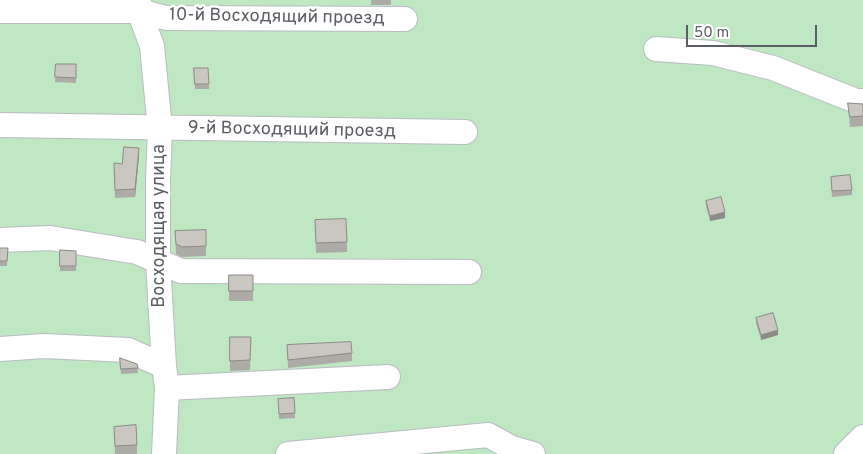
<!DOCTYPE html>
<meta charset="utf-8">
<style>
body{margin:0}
#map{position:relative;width:863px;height:454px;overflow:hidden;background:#eeede2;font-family:Overpass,sans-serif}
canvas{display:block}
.scale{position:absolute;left:686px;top:25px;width:131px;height:22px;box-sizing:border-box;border:2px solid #5b5e64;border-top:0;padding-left:6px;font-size:15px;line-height:18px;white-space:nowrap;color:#5b5e64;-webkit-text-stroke:4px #fff;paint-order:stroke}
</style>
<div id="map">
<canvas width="863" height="454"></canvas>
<div class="scale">50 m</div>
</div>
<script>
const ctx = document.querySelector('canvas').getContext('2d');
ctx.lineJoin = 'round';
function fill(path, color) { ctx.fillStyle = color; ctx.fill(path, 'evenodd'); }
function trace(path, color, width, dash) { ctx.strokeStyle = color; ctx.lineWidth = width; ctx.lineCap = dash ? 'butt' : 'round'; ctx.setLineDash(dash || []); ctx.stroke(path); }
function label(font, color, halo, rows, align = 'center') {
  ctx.font = font + ' Overpass,sans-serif'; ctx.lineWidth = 5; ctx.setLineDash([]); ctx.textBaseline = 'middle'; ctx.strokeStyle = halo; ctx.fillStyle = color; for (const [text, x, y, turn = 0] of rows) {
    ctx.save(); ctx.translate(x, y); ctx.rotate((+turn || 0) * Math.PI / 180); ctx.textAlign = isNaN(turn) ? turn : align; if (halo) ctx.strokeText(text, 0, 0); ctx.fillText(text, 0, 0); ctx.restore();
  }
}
fill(new Path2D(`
 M0 0H863V454H0Z`), '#bee7c2');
const minor = new Path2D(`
 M139 0V11L152 46 160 129 158 180V261L164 366 167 388 164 454
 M0 11H139L166 18 405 19
 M656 49 713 53 773 68 856 101H863
 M0 125 465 132
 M0 240 50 238 137 252 181 271 469 272
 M0 349 44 346 128 350 164 366
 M167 388 388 377
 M288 454 488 435 512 448 533 454
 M846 454 863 437`);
trace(minor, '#babcc2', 26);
trace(minor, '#fff', 24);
fill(new Path2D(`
 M371 0H391V5H371Z
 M56 64H76V83L55 82Z
 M194 68H208L209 89H195Z
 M848 103 863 104V126L850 127Z
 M139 156 135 197 115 198 114 163 122 164Z
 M831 182 852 190V195L832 197Z
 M706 201 725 218 710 221 706 206Z
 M315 220 347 242V252L316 253Z
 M206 230V256L182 257 176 254 175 231Z
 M0 248H8L7 266H0Z
 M60 250 76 251V271H60Z
 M229 275H253V301H229Z
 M756 318 778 335 761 340 756 323Z
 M230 337 251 347 250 370 230 371Z
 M287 345 352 353V361L288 368Z
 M120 358 137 364 138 373 121 374Z
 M294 398 295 418 279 419 278 399Z
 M114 427 137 445V454H115Z`), '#adaba5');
fill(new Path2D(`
 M139 148V156L135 197V189Z
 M725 212V218L710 221V216Z
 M778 330V335L761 340V335Z`), '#8d8b86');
const building = new Path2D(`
 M56 64H76V78L55 77Z
 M194 68H208L209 84H195Z
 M848 103 863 104V116L850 117Z
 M124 147 139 148 135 189 115 190 114 163 122 164Z
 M850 175 852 190 832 191 831 177Z
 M721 197 725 212 710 216 706 201Z
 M346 219 347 242 316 243 315 220Z
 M206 230V246L182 247 176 244 175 231Z
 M0 248H8L7 261H0Z
 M60 250 76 251V266H60Z
 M229 275H253V291H229Z
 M773 313 778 330 761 335 756 318Z
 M230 337H251L250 360 230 361Z
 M351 342 352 353 288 360 287 345Z
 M120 358 137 364 138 368 121 369Z
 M294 398 295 413 279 414 278 399Z
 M136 425 137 445 115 446 114 427Z`);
fill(building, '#c9c7c0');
trace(building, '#8d8b86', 1);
label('18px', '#5b5e64', '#fff', [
 ["10-й Восходящий проезд",277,18,1],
 ["9-й Восходящий проезд",292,131,1],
 ["Восходящая улица",160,226,-90]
]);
</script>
